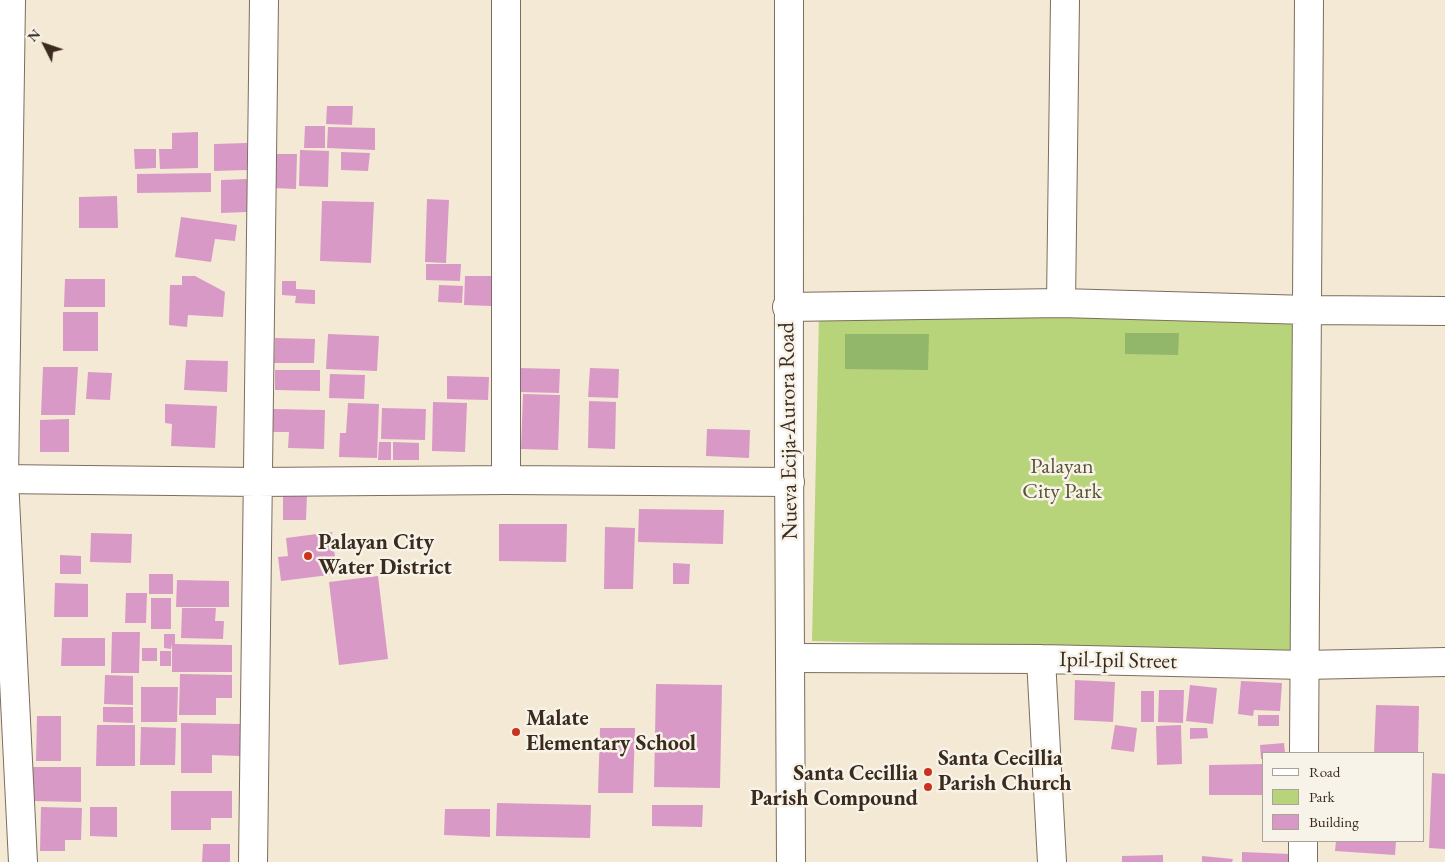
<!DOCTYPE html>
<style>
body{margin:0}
#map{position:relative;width:1445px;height:862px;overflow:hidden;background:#f4e9d5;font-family:"EB Garamond",serif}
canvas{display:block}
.legend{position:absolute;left:1262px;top:752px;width:162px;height:90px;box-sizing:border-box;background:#f7f3e8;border:1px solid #aca397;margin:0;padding:6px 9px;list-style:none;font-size:15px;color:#3b2a1e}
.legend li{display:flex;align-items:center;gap:10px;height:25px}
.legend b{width:25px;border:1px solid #aca397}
.north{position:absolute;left:20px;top:20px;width:50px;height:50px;-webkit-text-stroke:4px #f7f3e8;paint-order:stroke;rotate:311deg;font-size:14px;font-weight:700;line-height:20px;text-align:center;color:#3b2a1e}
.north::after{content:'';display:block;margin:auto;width:18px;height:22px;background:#3b2a1e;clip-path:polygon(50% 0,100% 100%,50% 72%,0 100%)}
</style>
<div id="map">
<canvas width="1445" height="862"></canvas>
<ul class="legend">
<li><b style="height:6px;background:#fff"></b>Road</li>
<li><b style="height:14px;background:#b8d47a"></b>Park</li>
<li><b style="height:14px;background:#d999c6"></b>Building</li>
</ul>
<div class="north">N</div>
</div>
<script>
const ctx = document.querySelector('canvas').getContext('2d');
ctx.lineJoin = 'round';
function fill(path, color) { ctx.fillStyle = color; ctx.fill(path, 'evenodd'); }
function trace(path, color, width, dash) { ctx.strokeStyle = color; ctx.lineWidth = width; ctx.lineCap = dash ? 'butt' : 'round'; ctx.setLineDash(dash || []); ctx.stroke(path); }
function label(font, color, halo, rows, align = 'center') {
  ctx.font = font + ' "EB Garamond",serif'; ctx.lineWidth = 5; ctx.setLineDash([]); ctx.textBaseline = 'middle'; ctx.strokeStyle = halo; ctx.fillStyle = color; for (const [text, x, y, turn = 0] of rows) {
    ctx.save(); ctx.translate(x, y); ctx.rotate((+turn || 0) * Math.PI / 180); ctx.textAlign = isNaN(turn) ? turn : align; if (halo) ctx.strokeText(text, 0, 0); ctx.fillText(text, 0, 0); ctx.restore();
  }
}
fill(new Path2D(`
 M1056 312 1299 320 1295 654 812 641 819 314Z`), '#b8d47a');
fill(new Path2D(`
 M1125 333H1179L1178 355 1125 354Z
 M845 334H929L928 370 845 369Z`), '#92b66a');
fill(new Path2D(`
 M327 106H353L352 125 326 124Z
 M305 126H325V148H304Z
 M328 127 375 128V150L327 148Z
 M198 132V168L160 169 159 149H172V133Z
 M247 143V170L214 171V144Z
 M134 149H156V168L135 169Z
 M300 150 329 151 328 187 299 186Z
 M341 152 370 153 368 171 341 170Z
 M274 154H297L296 189 273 188Z
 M211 173V192L137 193V174Z
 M247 179V212L221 213V180Z
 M117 196 118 228H79V197Z
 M427 199 449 200 446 263 425 262Z
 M322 201 374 202 371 263 320 261Z
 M181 217 237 225 235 241 215 239 211 262 175 257Z
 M426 264H461L460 281 426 280Z
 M182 276H195L225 292 223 317 188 315 187 327 169 325 170 285H182Z
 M465 276H492L491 306 464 305Z
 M65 279H105V307H64Z
 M282 281H296V289L315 290V304L295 303 296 296 282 295Z
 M439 285 463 286 462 303 438 302Z
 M63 312H98V351H63Z
 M328 334 379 336 377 371 326 369Z
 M275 338 315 339 314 363H274Z
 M186 360 228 361 227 392 184 390Z
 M43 367H78L75 415H41Z
 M519 368 560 369 559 393 518 392Z
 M590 368 619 369 618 398 588 397Z
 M275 370H320V391L275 390Z
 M88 372 112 373 110 400 86 399Z
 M330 374 365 375 364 399 329 398Z
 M447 376 489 377 488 400 447 399Z
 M523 394 560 395 558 450 521 449Z
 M589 401 616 402 615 449 588 448Z
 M433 402 467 403 465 452 432 451Z
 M348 403 379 404 377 458 339 457 340 433H346Z
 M165 404 217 406 215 448 171 446 172 424 165 423Z
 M382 408 426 409 425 440 381 439Z
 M273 409 325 410 324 449 288 448 289 432H273Z
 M69 419V452H40V420Z
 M707 429 750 430 749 458 706 456Z
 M379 442H391V460H378Z
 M393 442 419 443V460H393Z
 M283 493 307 494 306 520H283Z
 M639 509 724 510 723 544 638 542Z
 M499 524H567L566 562 499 561Z
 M605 527 635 528 633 589H604Z
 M332 532 337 574 281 581 278 557 288 556 286 538Z
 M91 533 132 534 131 563 90 562Z
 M60 555 81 556V574H60Z
 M673 563 690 564 689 584H673Z
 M149 574H173V594H149Z
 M378 576 388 659 339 665 329 582Z
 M177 580 229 581V607H176Z
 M55 583 88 584V617H54Z
 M126 593H147L146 623H125Z
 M151 598H171V629H151Z
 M182 608H216L215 621H224L223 639 181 638Z
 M112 632H140L139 673H111Z
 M164 634H175V644L232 645V672H172V644L171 649 164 648Z
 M62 638H105V666H61Z
 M142 648H157V661H142Z
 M160 651H171V666H160Z
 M180 674 232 675V698H216V715H179Z
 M105 675 133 676V705L104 704Z
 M1075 680 1115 682 1113 722 1074 720Z
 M1241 681 1282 683 1280 711 1254 710 1253 716 1238 714Z
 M656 684 722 685 720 788 654 787Z
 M1190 685 1217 688 1213 724 1186 721Z
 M141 687H178L177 722H141Z
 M1159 690H1184L1183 723 1158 722Z
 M1141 691H1154V722H1141Z
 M1376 705 1419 706 1418 753H1374Z
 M103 707H133V723L103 722Z
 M1258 715H1279V726H1258Z
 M37 716H61V761H36Z
 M181 723 241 724 240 756 212 755V773H181Z
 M97 725H135V766H96Z
 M1115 725 1137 728 1134 752 1111 749Z
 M1181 725 1182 764 1157 765 1156 726Z
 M141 727 176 728 175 765H140Z
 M600 728H635L633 793H598Z
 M1190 728H1207L1208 738 1190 739Z
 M1284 743 1285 753H1264V759H1261L1260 745Z
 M1264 764V795H1209V765Z
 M33 767H81V802L32 801Z
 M1432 773 1445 774V849L1429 848Z
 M171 791H232V818H211V830H171Z
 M497 803 591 805 590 838 496 836Z
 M652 805H703L702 827 652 826Z
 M41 807 82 808 81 840H65V851H40Z
 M90 807H117V837L90 836Z
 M445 809H490V837L444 835Z
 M1336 841H1396L1395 855 1335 851Z
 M203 844H230V862H202Z
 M1242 852 1290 854V862H1242Z
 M1163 855V862H1122V856Z
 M1202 856 1233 859 1232 862H1202Z`), '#d999c6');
const minor = new Path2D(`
 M11 0 4 479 23 862
 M1061 303 1065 0
 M787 307 1061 303 1308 310 1445 311
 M0 479 257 482 506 480 790 482
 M506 480V0
 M790 658 1041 659 1304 665 1445 662
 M1041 659 1052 862
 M1304 753 1309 0
 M253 862 264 0
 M1303 862V841`);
const major = new Path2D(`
 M789 0C787 287 790 575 791 862`);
trace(minor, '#7c6d5e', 30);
trace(major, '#7c6d5e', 30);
trace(minor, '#fff', 28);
trace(major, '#fff', 28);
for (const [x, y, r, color] of [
 [308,556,5,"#c8321e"],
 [516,732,5,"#c8321e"],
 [928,772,5,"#c8321e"],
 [928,787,5,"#c8321e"]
]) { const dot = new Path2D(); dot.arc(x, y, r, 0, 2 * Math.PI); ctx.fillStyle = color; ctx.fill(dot); trace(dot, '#f7f3e8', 2); }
label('22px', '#3b2a1e', '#f7f3e8', [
 ["Nueva Ecija-Aurora Road",789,431,-91],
 ["Ipil-Ipil Street",1118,661,1]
]);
label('22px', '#5a5435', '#f7f3e8', [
 ["Palayan",1062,467],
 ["City Park",1062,492]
]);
label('bold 22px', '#3b2a1e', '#f7f3e8', [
 ["Palayan City",318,543],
 ["Water District",318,568],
 ["Malate",526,719],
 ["Elementary School",526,744],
 ["Santa Cecillia",938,759],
 ["Parish Church",938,784],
 ["Santa Cecillia",918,774,"right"],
 ["Parish Compound",918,799,"right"]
], 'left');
</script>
